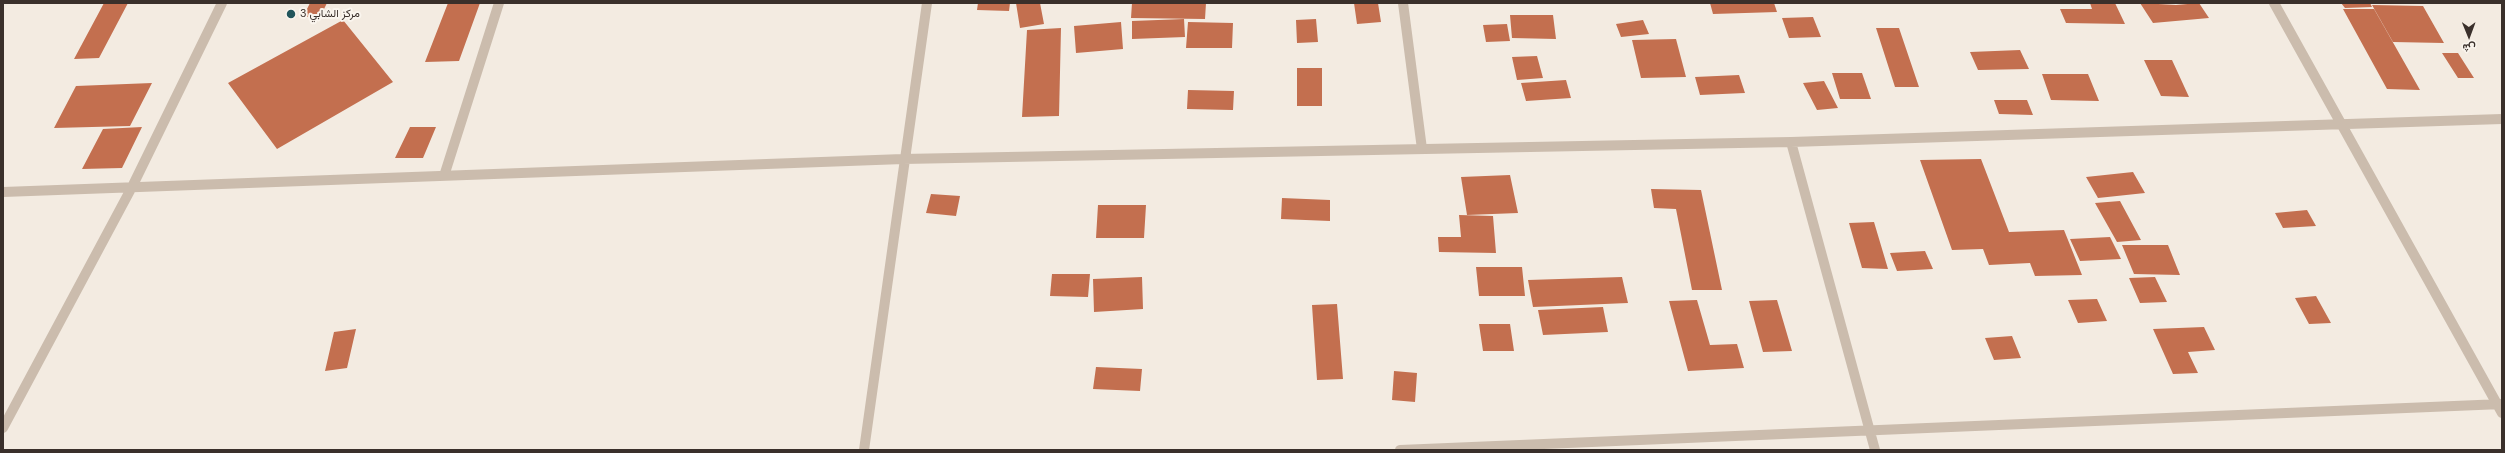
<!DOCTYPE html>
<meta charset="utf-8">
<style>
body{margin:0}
#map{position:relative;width:2505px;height:453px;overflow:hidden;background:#f3ebe1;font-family:"DM Sans",Vazirmatn,sans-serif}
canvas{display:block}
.frame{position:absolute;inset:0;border:4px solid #3a302b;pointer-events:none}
.north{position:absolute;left:2449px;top:16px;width:40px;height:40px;-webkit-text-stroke:3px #faf5ee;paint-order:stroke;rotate:179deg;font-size:11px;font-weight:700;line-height:16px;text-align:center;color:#3a302b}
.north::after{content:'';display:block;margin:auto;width:14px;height:18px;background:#3a302b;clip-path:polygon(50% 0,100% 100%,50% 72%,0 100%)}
</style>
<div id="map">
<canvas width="2505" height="453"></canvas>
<div class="frame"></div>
<div class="north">ش</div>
</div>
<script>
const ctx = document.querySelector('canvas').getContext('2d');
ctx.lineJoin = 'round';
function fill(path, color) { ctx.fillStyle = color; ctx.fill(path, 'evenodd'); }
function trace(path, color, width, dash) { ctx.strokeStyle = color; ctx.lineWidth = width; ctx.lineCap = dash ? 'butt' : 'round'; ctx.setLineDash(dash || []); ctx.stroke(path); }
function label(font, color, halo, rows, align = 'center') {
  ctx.font = font + ' "DM Sans",Vazirmatn,sans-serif'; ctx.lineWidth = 4; ctx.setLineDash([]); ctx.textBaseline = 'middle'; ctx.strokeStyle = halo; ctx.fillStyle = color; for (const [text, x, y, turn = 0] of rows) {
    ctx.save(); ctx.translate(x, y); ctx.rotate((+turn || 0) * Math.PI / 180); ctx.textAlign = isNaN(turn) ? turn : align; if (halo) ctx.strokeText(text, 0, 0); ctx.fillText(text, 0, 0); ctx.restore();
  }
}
fill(new Path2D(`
 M104 3H128L99 58 74 59Z
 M310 3H327L320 17H303Z
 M448 3H480L459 61 425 62Z
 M978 3H1010L1009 11 977 10Z
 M1016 3H1040L1044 24 1020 28Z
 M1132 3H1206L1205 19 1131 18Z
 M1354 3H1378L1381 22 1357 24Z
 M1710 3H1774L1777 12 1713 14Z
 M2090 3H2115L2125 24 2066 23 2060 9H2092Z
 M2140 3 2176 5 2199 3 2209 18 2153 23Z
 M2341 3H2370L2372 7 2345 8Z
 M2372 5 2423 6 2444 43 2393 42Z
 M2343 9H2374L2420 90 2387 89Z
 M1510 15H1553L1556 39 1512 38Z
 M1813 17 1821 37 1789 38 1782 18Z
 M1184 19 1185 37 1132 39V21Z
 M1316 19 1318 42 1297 43 1296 20Z
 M343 20 393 82 277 149 228 83Z
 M1643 20 1649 34 1621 37 1616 24Z
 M1121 22 1123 49 1076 53 1074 26Z
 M1188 22 1233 23 1232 48H1186Z
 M1507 24 1510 41 1486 42 1483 25Z
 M1061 28 1059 116 1022 117 1027 30Z
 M1876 28H1899L1919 87H1895Z
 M1676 39 1686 77 1641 78 1632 40Z
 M2020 50 2029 69 1978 70 1970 52Z
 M2442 53H2458L2474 78H2458Z
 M1537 56 1543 78 1517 80 1512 57Z
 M2144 60H2172L2189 97 2161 96Z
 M1297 68H1322V106H1297Z
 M1832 73H1862L1871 99H1840Z
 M2042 74H2088L2099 101 2051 100Z
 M1739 75 1745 93 1700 95 1695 77Z
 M1566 80 1571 98 1526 101 1521 83Z
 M1824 81 1838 108 1817 110 1803 83Z
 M152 83 130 126 54 128 76 86Z
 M1188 90 1234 91 1233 110 1187 109Z
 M1994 100H2027L2033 115 1999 114Z
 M142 127 122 168 82 169 103 129Z
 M410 127H436L423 158H395Z
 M1981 159 2009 232 2064 230 2082 275 2035 276 2030 263 1989 265 1983 249 1952 250 1920 160Z
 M2133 172 2145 193 2098 198 2086 177Z
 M1510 175 1518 213 1467 215 1461 177Z
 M1651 189 1701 190 1722 290H1692L1676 209 1654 208Z
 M931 194 960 196 956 216 926 213Z
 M1282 198 1330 200V221L1281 219Z
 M2120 201 2141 240 2117 242 2095 203Z
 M1098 205H1146L1144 238H1096Z
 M2307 210 2316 226 2283 228 2275 213Z
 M1459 215 1493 216 1496 253 1439 252 1438 237H1461Z
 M1874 222 1888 269 1862 268 1849 223Z
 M2110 237 2121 259 2080 261 2070 239Z
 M2122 245H2168L2180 275 2134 274Z
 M1925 251 1933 269 1897 271 1890 253Z
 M1476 267H1522L1525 296H1479Z
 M1052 274H1090L1088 297 1050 296Z
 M1142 277 1143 309 1094 312 1093 279Z
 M1622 277 1628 303 1533 307 1528 280Z
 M2155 277 2167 302 2140 303 2129 278Z
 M2316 296 2331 323 2309 324 2295 298Z
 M2097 299 2107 321 2078 323 2068 300Z
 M1697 300 1710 345 1737 344 1744 368 1688 371 1669 301Z
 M1777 300 1792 351 1763 352 1749 301Z
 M1337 304 1343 379 1317 380 1312 305Z
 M1603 307 1608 332 1543 335 1538 310Z
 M1479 324H1510L1514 351H1483Z
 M2204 327 2215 350 2188 352 2198 373 2173 374 2153 329Z
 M356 329 347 368 325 371 334 332Z
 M2012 336 2021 358 1994 360 1985 338Z
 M1096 367 1142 369 1140 391 1093 389Z
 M1394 371 1417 373 1415 402 1392 400Z`), '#c36f4f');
trace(new Path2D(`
 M1403 3 1422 149
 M2274 3 2502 413
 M1791 142 1875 450
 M444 176 499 3
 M3 192 903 159 1791 142 2502 119
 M3 428 132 187 222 3
 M864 450 927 3
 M1400 450 2502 404`), '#cbbcad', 10);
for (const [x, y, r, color] of [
 [291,14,5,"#21555b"]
]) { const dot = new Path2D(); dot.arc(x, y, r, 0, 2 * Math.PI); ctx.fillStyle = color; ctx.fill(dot); trace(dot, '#faf5ee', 1.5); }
label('11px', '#3a302b', '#faf5ee', [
 ["مركز الشابي 3",300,14]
], 'left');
</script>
